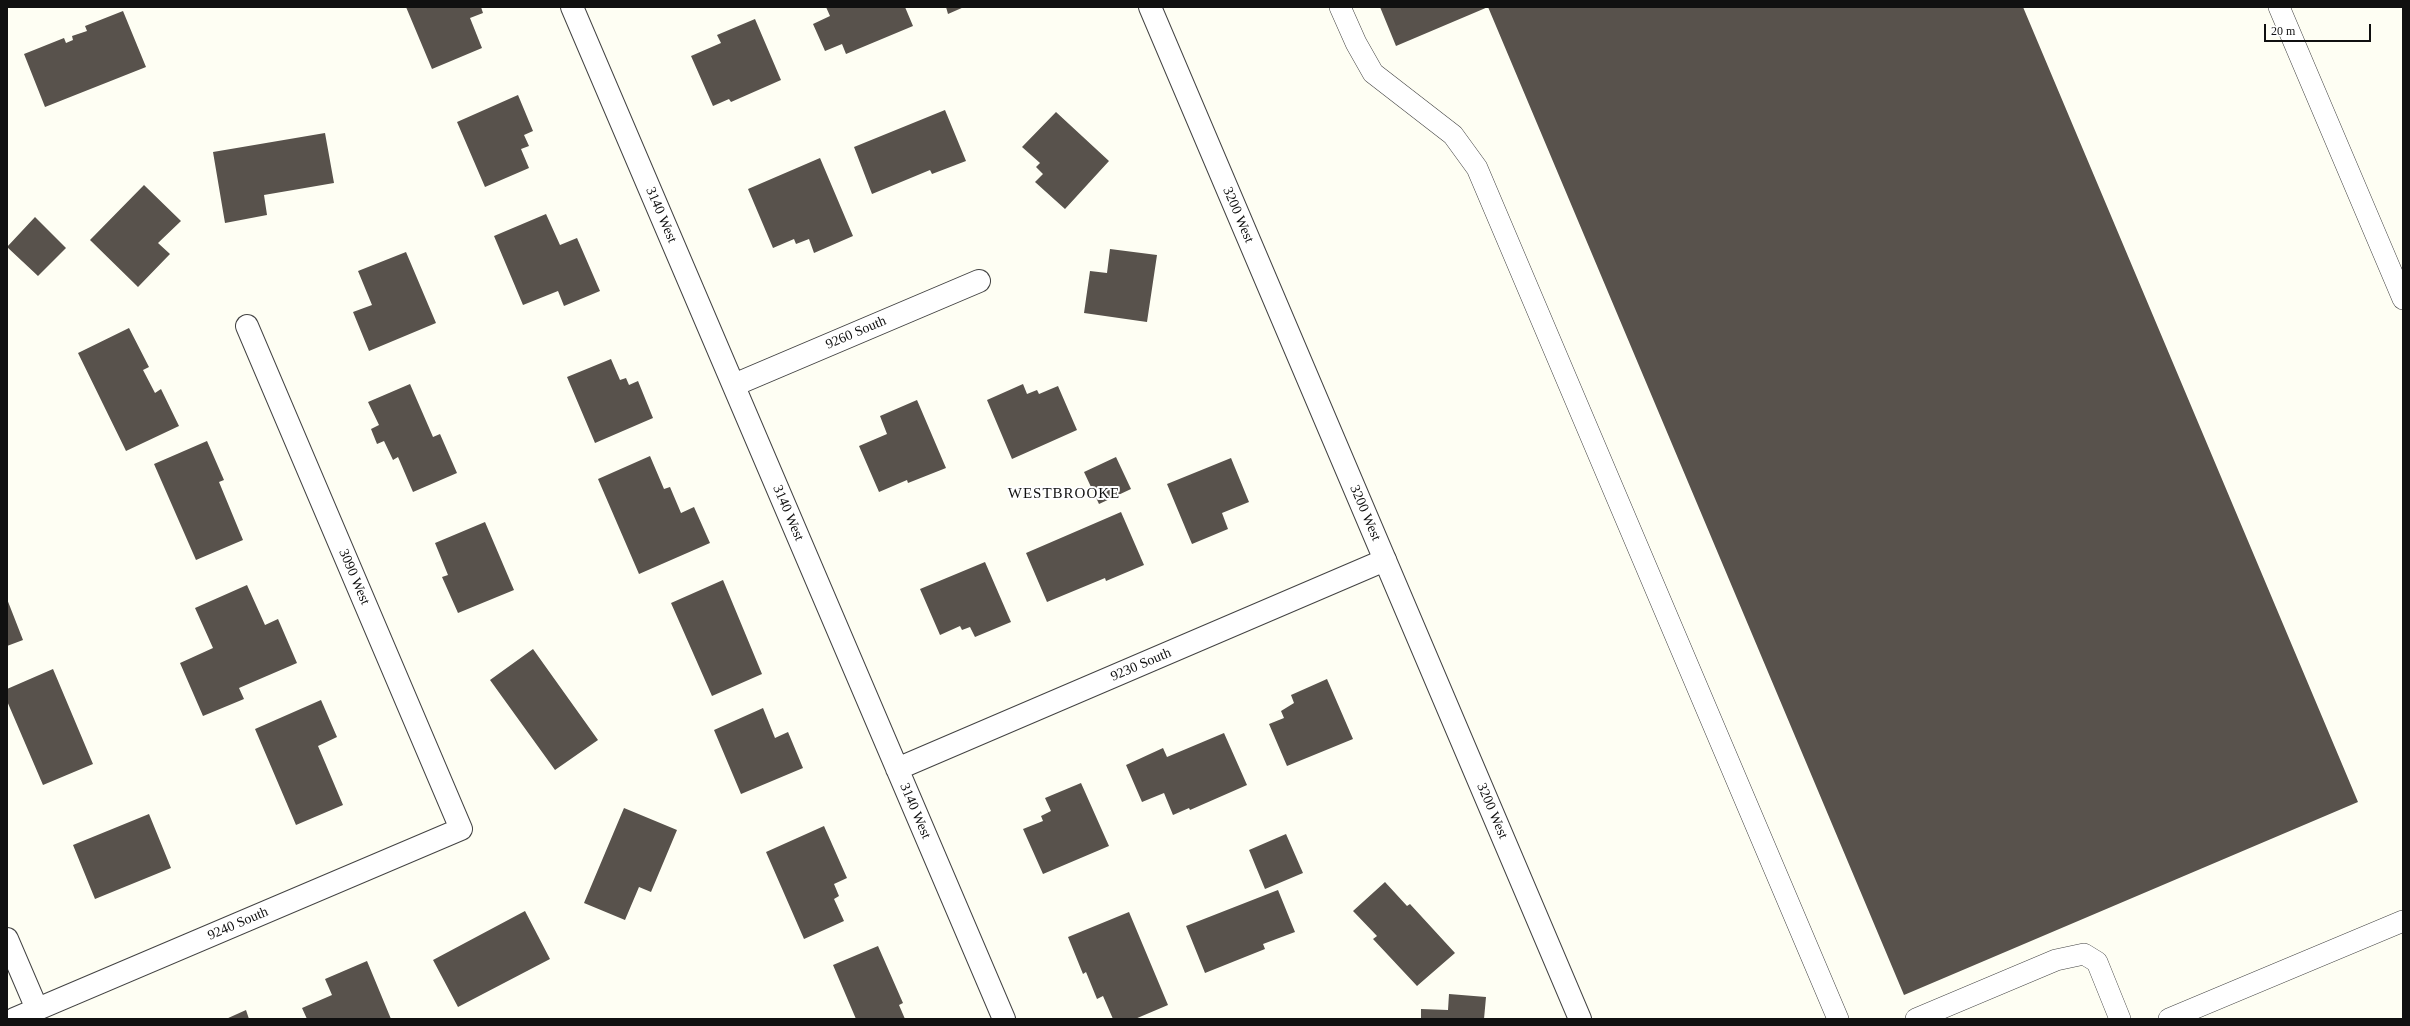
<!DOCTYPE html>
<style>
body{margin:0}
#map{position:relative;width:2410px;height:1026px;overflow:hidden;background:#fefef3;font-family:Georgia,serif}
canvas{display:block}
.frame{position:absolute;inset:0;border:8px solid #101010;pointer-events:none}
.scale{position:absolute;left:2264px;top:24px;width:107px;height:18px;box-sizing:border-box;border:2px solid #101010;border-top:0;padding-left:5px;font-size:12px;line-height:14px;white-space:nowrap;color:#101010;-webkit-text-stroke:3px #fff;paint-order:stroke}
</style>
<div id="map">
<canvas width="2410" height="1026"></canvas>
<div class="frame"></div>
<div class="scale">20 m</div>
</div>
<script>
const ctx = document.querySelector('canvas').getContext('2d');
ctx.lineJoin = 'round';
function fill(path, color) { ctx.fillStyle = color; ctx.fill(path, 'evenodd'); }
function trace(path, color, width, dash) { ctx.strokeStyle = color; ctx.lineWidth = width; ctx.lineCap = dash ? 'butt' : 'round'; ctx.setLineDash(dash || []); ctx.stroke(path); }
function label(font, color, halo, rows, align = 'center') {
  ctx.font = font + ' Georgia,serif'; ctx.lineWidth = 4; ctx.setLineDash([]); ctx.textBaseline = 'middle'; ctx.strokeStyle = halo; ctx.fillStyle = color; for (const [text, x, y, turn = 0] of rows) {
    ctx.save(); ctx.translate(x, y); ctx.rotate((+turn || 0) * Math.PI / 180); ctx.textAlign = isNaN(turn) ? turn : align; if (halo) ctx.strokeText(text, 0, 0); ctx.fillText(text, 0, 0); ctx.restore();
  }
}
fill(new Path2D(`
 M406 7H481L483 13 470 18 482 48 432 69Z
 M826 7H905L913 26 846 54 842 44 825 51 813 24 830 16Z
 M946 7H964L948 14Z
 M1380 7H2023L2358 802 1904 995 1488 7 1396 46Z
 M123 11 146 67 45 107 24 54 64 38 66 43 73 40 72 36 87 31 85 26Z
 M755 19 781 80 731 102 729 99 713 106 691 56 721 43 717 35Z
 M518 95 533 131 524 135 529 146 521 149 529 168 485 187 457 122Z
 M945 110 966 161 932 174 930 170 872 194 854 147Z
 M1056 112 1109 161 1065 209 1035 182 1043 174 1036 167 1040 163 1022 147Z
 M325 133 334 183 264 195 267 215 225 223 213 152Z
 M820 158 853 236 814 253 809 239 796 244 794 239 773 248 748 189Z
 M144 185 181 221 158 243 170 254 138 287 90 240Z
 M546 214 560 245 577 238 600 291 564 306 558 291 523 305 494 236Z
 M35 217 66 248 38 276 7 247Z
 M1110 249 1157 255 1147 322 1084 313 1090 271 1107 273Z
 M406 252 436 323 369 351 353 312 372 305 358 271Z
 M129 328 149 367 143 370 155 393 161 389 179 426 126 451 78 353Z
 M611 359 620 380 626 378 629 385 638 381 653 418 595 443 567 377Z
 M410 384 433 437 440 434 457 473 413 492 398 457 393 460 384 441 377 444 371 429 379 425 368 402Z
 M1023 384 1027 394 1037 390 1039 394 1058 386 1077 430 1012 459 987 400Z
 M917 400 946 468 908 483 907 480 879 492 859 446 887 434 880 416Z
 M207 441 224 480 219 482 243 540 196 560 154 464Z
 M650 456 664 489 670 487 681 513 694 507 710 543 639 574 598 479Z
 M1116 457 1131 489 1099 504 1084 472Z
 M1231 458 1249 502 1222 513 1228 529 1192 544 1167 484Z
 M1121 512 1144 565 1106 581 1105 578 1047 602 1026 553Z
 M485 522 514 590 458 613 442 577 448 575 435 543Z
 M985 562 1011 622 975 637 970 627 962 630 960 626 940 635 920 589Z
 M723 580 762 674 712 696 671 603Z
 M247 585 265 625 278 619 297 663 239 688 244 699 203 716 180 663 213 648 195 608Z
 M7 599 23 640 7 646Z
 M533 649 598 740 555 770 490 680Z
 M53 669 93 764 43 785 7 701V689Z
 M1327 679 1353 739 1287 766 1269 724 1284 718 1281 711 1294 703 1291 695Z
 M321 700 337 737 318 746 343 805 296 825 255 729Z
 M763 708 775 738 788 732 803 768 741 794 714 730Z
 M1224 733 1247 785 1190 810 1189 808 1173 815 1164 793 1142 802 1126 765 1163 748 1167 757Z
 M1081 783 1109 846 1043 874 1023 829 1043 821 1041 816 1051 811 1045 798Z
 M624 808 677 830 651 892 639 887 625 920 584 903Z
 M149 814 171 868 95 899 73 845Z
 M824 826 847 878 834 884 839 896 834 899 844 921 804 939 766 852Z
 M1286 834 1303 873 1265 889 1249 850Z
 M1385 882 1407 906 1410 904 1455 953 1417 986 1373 939 1377 936 1353 911Z
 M1278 890 1295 932 1263 944 1265 949 1205 973 1186 926Z
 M525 911 550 959 458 1007 433 960Z
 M1129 912 1168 1005 1135 1019H1113L1103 996 1097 999 1086 972 1083 974 1068 937Z
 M878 946 903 1003 899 1005 905 1019H856L833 965Z
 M367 961 391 1019H307L302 1008 332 995 325 979Z
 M1449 994 1486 997 1484 1019H1421V1009L1448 1010Z
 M246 1010 249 1019H226Z`), '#58524c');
const service = new Path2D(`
 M1340 7 1356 43 1373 73 1453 135 1477 168 1838 1019
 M2279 7 2403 299
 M1916 1019 2056 960 2084 954 2097 962 2120 1019
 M2169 1019 2403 921`);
const minor = new Path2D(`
 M572 7 1004 1019
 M734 385 979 281
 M897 769 1385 560
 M7 939 37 1009
 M14 1019 461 829 247 326`);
const tertiary = new Path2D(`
 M1150 7 1580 1019`);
trace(service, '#434343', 22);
trace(minor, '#434343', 24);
trace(tertiary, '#434343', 24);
trace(service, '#fff', 21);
trace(minor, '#fff', 22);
trace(tertiary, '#fff', 22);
label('14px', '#101010', '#fff', [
 ["3140 West",661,215,67],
 ["3200 West",1238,215,67],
 ["9260 South",856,333,-23],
 ["3140 West",788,513,67],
 ["3200 West",1365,513,67],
 ["3090 West",354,577,67],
 ["9230 South",1141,665,-23],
 ["3140 West",915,811,67],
 ["3200 West",1492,811,67],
 ["9240 South",238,924,-23]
]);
ctx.letterSpacing = '1px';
label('15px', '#101010', '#fff', [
 ["WESTBROOKE",1064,494]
]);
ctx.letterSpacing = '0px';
</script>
